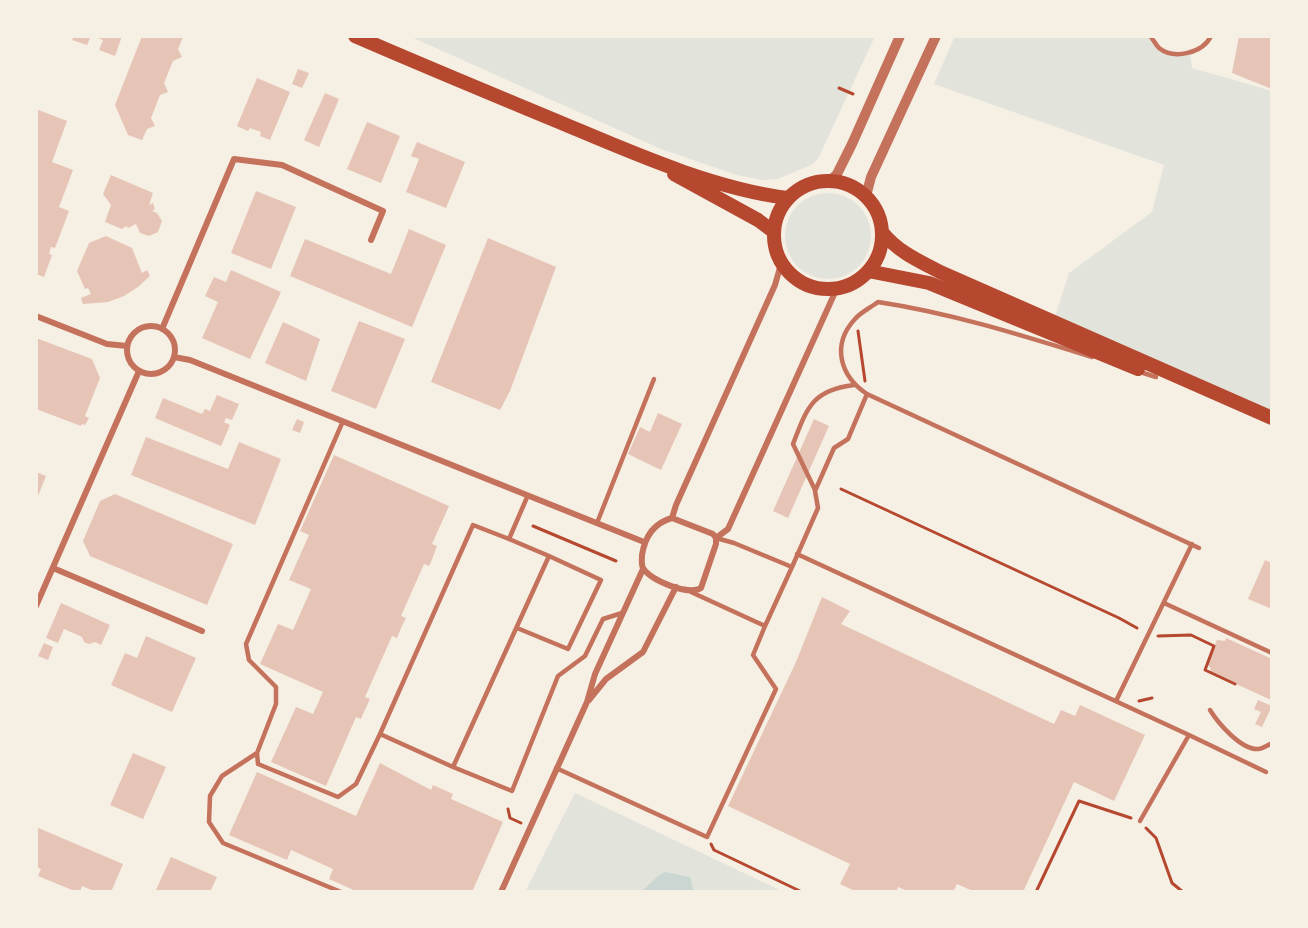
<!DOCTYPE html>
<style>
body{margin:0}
#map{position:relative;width:1308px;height:928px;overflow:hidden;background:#f6efe4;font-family:Barlow,sans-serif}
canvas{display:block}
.frame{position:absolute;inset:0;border:38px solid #f6efe4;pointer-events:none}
</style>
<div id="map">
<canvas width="1308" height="928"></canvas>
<div class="frame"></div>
</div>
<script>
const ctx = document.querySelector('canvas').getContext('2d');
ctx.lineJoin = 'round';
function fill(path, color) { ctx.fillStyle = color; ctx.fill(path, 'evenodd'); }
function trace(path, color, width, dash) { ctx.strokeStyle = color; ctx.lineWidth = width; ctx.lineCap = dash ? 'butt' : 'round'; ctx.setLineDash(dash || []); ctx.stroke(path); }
fill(new Path2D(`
 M409 36H875L818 159 811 165 777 179 763 180 737 175 661 149Z
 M955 36H1150C1163 53 1169 54 1190 53L1192 68 1272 91V416L1162 377 1050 332 1069 273 1152 212 1164 165 934 84Z
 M785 236a43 43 0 1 1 86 0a43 43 0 1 1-86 0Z
 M575 793 784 892H694L692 884 658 876 641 892H525Z`), '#e2e4dc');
fill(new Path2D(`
 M665 872 690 877 694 892H641L658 876Z`), '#c9d6d2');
fill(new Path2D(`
 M74 36H91L87 45 72 40Z
 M93 36H122L115 56 99 50 103 40Z
 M142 36 183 37 178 49 182 57 173 61 164 83 168 92 160 95 151 118 155 126 147 129 142 140 128 135 115 105Z
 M1239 36H1272V89L1232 73Z
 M298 69 309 73 302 88 292 84Z
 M257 78 290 92 270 140 260 136 261 132 250 128 248 131 237 126Z
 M325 93 339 99 319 147 304 140Z
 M36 109 67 121 52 162 73 170 59 207 69 211 55 248 51 247 49 254 52 255 44 277 36 274Z
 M367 122 400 136 381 183 347 169Z
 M417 142 465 162 446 208 406 192 419 159 411 156Z
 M111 175 153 193 149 205 153 203 155 209 152 211 157 213 162 221 158 232 149 236 140 233 136 224 128 228 126 226 122 229 105 222 111 205 103 194Z
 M256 191 296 207 271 269 231 253Z
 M409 229 446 245 412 327 290 276 305 239 391 274Z
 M106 236 132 248 142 273 147 270 150 276 138 287 124 296 108 302 83 304 81 298 91 294 88 288 85 289 77 271 89 243Z
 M488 238 556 267 510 391 500 410 431 382Z
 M231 270 281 292 250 359 202 338 218 302 205 296 214 277 226 282Z
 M359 321 405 339 376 409 331 391Z
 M283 322 320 339 306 381 265 363Z
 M36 338 92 359 100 378 85 416 89 418 85 425 82 424 81 426 36 409Z
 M217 395 239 404 232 420 226 418 224 422 230 425 221 446 155 418 163 398 202 414 205 409 210 411Z
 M658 413 682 424 661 470 628 454 640 427 650 432Z
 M297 419 304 422 300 433 292 430Z
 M814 419 829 426 788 518 773 511Z
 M146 437 228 469 239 442 281 459 255 525 131 475Z
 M334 455 449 506 432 544 437 546 431 562 429 566 424 564 401 616 406 618 401 628 397 638 392 636 365 697 370 699 363 714 361 719 356 717 326 786 271 762 296 707 313 714 323 692 260 664 278 624 293 630 311 589 289 580 309 535 300 531Z
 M36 472 46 476 36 501Z
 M115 494 233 544 207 605 90 556 83 541 100 501Z
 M1265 560 1272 563V609L1248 599Z
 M822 597 850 611 841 624 1054 724 1061 710 1075 716 1080 705 1145 735 1114 801 1074 782 1023 892H975L957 884 953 892H910L898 887 896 892H857L840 884 850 864 728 806 796 662Z
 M61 603 110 625 101 645 95 642 89 644 84 642 82 637 64 629 58 643 46 638Z
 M146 636 196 658 172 712 111 685 125 653 137 658Z
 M1226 638 1272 659 1271 700 1210 672 1211 668 1206 664 1217 640 1225 641Z
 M44 643 53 647 48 660 38 656Z
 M1258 700 1272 706 1262 727 1255 724 1261 712 1254 709Z
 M133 753 166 767 143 819 110 805Z
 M380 763 431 790 433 785 453 794 451 799 503 822 472 892H358L329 879 333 869 291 850 287 860 229 835 257 772 356 816Z
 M36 827 123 864 111 892H96L82 886 80 892H77L38 876 41 869 36 867Z
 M171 857 217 877 210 892H155Z`), '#e6c5b7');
trace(new Path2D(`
 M839 88 853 94
 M858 331 865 381
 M841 489 1119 618 1137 628
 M533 526 616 561
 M1158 636 1191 635 1214 646 1205 670 1235 684
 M1139 701 1152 698
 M508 809 510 818 521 823
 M1146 828 1156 838 1172 883 1183 892
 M711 844 714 850 802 892
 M1036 892 1079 801 1131 818`), '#b5482f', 3);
trace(new Path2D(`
 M1150 36C1153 39 1156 45 1159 48 1174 60 1203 53 1211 36
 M1137 371 1156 377
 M867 394C840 376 831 345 855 319 861 312 870 308 878 302 951 313 1021 335 1092 357
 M343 421 246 644 249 660 276 687V704L257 753 258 764 338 797 356 784 380 734
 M815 490 793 444C807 408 812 390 854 385
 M597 523 654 379
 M509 539 473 525 380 734 453 767 512 791 558 676 585 656 603 619 622 613
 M797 554 1189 735 1266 772
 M792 567 818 508 815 491 834 448 848 439 867 394 1199 548
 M691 592 765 626 792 567 734 543 716 538
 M1164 603 1272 653
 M517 628 568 649 601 580 549 556
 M1116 701 1192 544
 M1210 710C1218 723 1241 750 1258 749 1262 749 1268 745 1272 743
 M257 753 222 776 210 796 209 822 223 843 341 892
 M453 767 549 556 509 539 528 495
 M556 768 707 837 776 689 753 655 765 626
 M1140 821 1189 735`), '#c5725c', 4.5);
trace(new Path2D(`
 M36 316 107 344 127 346
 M127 350a24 24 0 1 1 48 0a24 24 0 1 1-48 0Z
 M162 329 234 159 282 165 383 211 371 240
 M174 357 190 360 644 542
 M672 518 676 505 775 285 781 264
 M672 518 713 534 716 538V544L701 588C689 596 651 581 643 568 641 564 642 559 642 555 645 536 654 523 672 518Z
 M716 538 728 529 837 288
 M53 568 202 631
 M36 606 139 371
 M589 700 606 679 643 652 676 587
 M501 892 587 702 595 674 643 569`), '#c5725c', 6);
trace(new Path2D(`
 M831 180 837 174 852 144 900 36
 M866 196 871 177 936 36`), '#c5725c', 10);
trace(new Path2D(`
 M355 36C424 66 494 95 564 124 633 153 714 189 788 198
 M674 174 758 220 774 232
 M774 235a54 54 0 1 1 108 0a54 54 0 1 1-108 0Z
 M882 232C898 252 919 261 940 272L1272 418
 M868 271 929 283 1138 369`), '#b5482f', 14);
</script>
